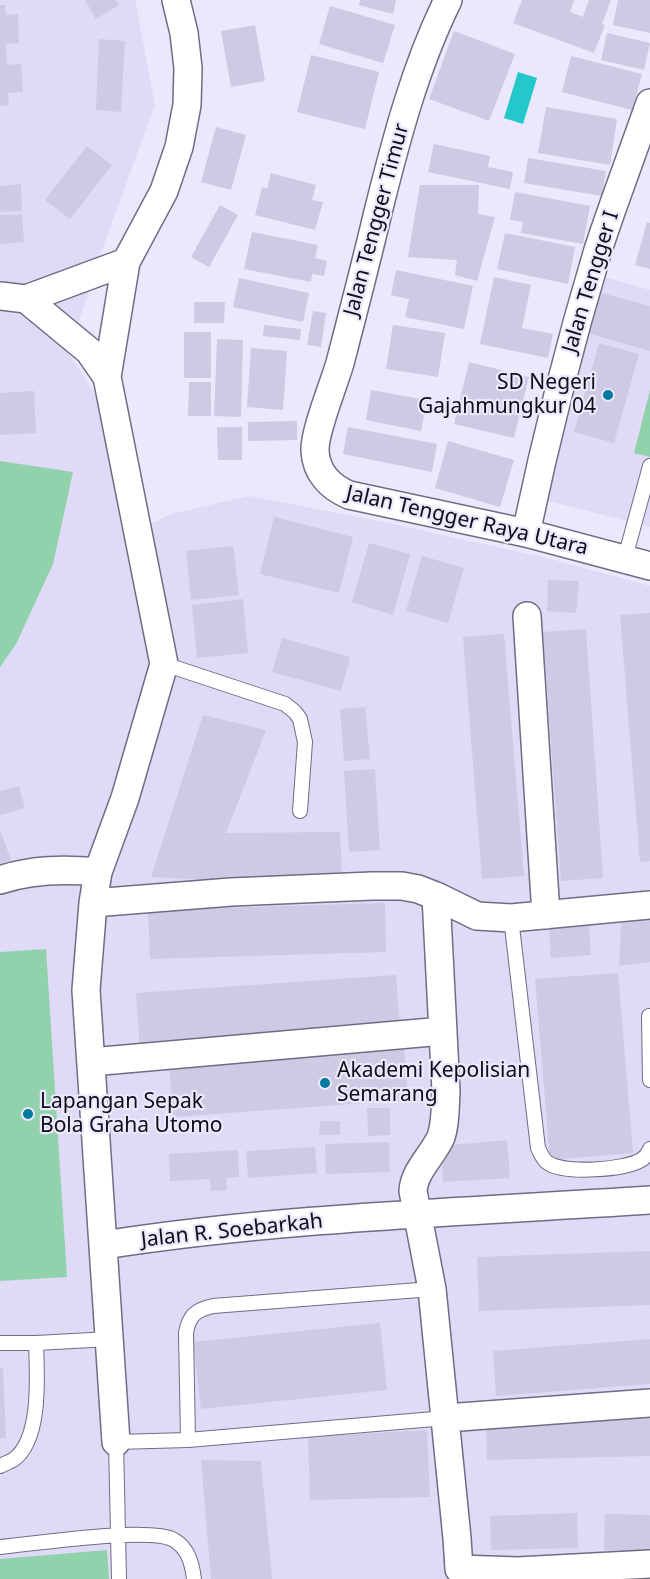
<!DOCTYPE html>
<style>
body{margin:0}
canvas{display:block;background:#ebe7fd}
</style>
<canvas width="650" height="1579"></canvas>
<script>
const ctx = document.querySelector('canvas').getContext('2d');
ctx.lineJoin = 'round';
function fill(path, color) { ctx.fillStyle = color; ctx.fill(path, 'evenodd'); }
function trace(path, color, width, dash) { ctx.strokeStyle = color; ctx.lineWidth = width; ctx.lineCap = dash ? 'butt' : 'round'; ctx.setLineDash(dash || []); ctx.stroke(path); }
function label(font, color, halo, rows, align = 'center') {
  ctx.font = font + ' "Noto Sans",sans-serif'; ctx.lineWidth = 4.5; ctx.setLineDash([]); ctx.textBaseline = 'middle'; ctx.strokeStyle = halo; ctx.fillStyle = color; for (const [text, x, y, turn = 0] of rows) {
    ctx.save(); ctx.translate(x, y); ctx.rotate((+turn || 0) * Math.PI / 180); ctx.textAlign = isNaN(turn) ? turn : align; if (halo) ctx.strokeText(text, 0, 0); ctx.fillText(text, 0, 0); ctx.restore();
  }
}
fill(new Path2D(`
 M0 0H135L155 105 100 255 69 354 94 392 129 534 171 514 249 496 384 522 547 558 650 586V1579H0Z
 M594 274 650 290V527L541 499Z`), '#dfdaf5');
fill(new Path2D(`
 M650 390V457L634 453Z
 M0 461 73 472 53 564 16 644 0 667Z
 M46 949 67 1277 0 1281V952Z
 M107 1550 109 1579H0V1559Z`), '#91d2ac');
fill(new Path2D(`
 M518 72 537 78 523 124 504 118Z`), '#22c8ca');
fill(new Path2D(`
 M85 0H116L119 5 96 19Z
 M360 0H396L393 14 359 5Z
 M522 0H574L570 12 583 17 589 0H611L602 24 605 25 594 53 513 23Z
 M618 0H650V33L613 25Z
 M0 5H5L6 15 18 14 19 43 6 44 7 65 21 64 23 92 8 93 9 105 0 106Z
 M330 6 395 25 383 63 319 44Z
 M255 25 265 81 231 87 221 31Z
 M454 31 515 54 489 121 429 99Z
 M607 33 650 43 644 70 601 60Z
 M99 39 125 41 121 112 96 110Z
 M311 55 379 72 365 129 297 112Z
 M571 56 642 74 632 110 562 92Z
 M546 107 617 119 610 165 538 153Z
 M216 127 246 135 231 190 201 182Z
 M434 144 490 156 488 167 513 172 510 189 428 172Z
 M87 146 112 165 70 219 45 200Z
 M528 158 606 171 602 196 524 183Z
 M271 173 316 185 312 200 323 202 315 230 255 215 262 187 267 189Z
 M21 184 22 211 0 212V186Z
 M420 185H479L478 214 495 217 477 281 455 275 457 260 408 257Z
 M515 192 590 206 583 244 521 233 523 222 510 220Z
 M220 205 238 215 209 267 191 257Z
 M22 214 24 242 0 244V215Z
 M647 222 650 223V269L635 265Z
 M252 232 318 245 315 258 327 261 324 276 312 274 311 282 244 269Z
 M505 233 575 247 568 284 497 269Z
 M396 270 473 286 464 329 405 317 409 299 391 295Z
 M494 277 531 285 522 328 553 334 548 358 480 344Z
 M239 278 309 293 303 322 233 307Z
 M598 292 650 306V351L587 333Z
 M194 302H225L224 323H194Z
 M313 311 326 313 321 347 307 345Z
 M264 325 301 329 300 340 263 336Z
 M393 325 445 333 438 377 386 369Z
 M184 332H211V378H184Z
 M217 339 243 340 241 417 214 416Z
 M599 343 639 354 614 443 574 432Z
 M251 348 287 351 283 410 247 407Z
 M469 362 529 377 514 438 454 424Z
 M189 382H211V416H188Z
 M371 390 427 400 421 431 366 420Z
 M34 391 36 433 0 435V393Z
 M297 421V440L248 441V422Z
 M217 427H242V460H218Z
 M348 427 437 444 432 472 343 454Z
 M448 441 514 460 500 507 435 488Z
 M274 517 353 537 339 593 260 574Z
 M369 543 410 554 393 615 352 602Z
 M233 546 239 595 191 600 186 551Z
 M422 556 464 568 448 623 406 611Z
 M548 580 579 581 576 613 547 611Z
 M243 599 248 653 197 658 192 605Z
 M650 613V861L640 862 620 615Z
 M586 629 603 878 561 881 543 632Z
 M504 634 524 876 482 879 463 637Z
 M282 638 350 657 341 691 272 672Z
 M365 707 370 759 344 761 340 709Z
 M203 715 266 730 226 833 340 832 342 874 211 880 151 877Z
 M375 769 380 850 349 852 344 771Z
 M19 786 25 808 0 815V791Z
 M0 830 11 860 0 864Z
 M385 903 386 952 150 959 148 910Z
 M622 909H650V962L619 966Z
 M589 925 591 955 551 958 549 928Z
 M618 973 633 1153 550 1160 535 979Z
 M396 975 400 1029 140 1048 136 993Z
 M404 1046 408 1100 173 1117 169 1062Z
 M367 1108H390V1135L368 1136Z
 M320 1121H340V1135H319Z
 M507 1140 510 1178 443 1182 441 1146Z
 M389 1142 390 1172 326 1174 325 1144Z
 M315 1147 317 1173 248 1178 246 1151Z
 M238 1150 239 1177 226 1178 227 1190 211 1191 210 1179 170 1181 169 1154Z
 M650 1251V1305L479 1311 477 1257Z
 M380 1323 387 1390 201 1409 193 1342Z
 M650 1339V1384L496 1396 493 1351Z
 M0 1368H3L6 1438H0Z
 M650 1418V1456L487 1460 486 1422Z
 M427 1430 430 1497 310 1500 308 1437Z
 M201 1460 261 1461 272 1579H211Z
 M577 1513 578 1548 491 1550 490 1516Z
 M605 1514 650 1515V1552L604 1550Z`), '#cfc9e4');
const service = new Path2D(`
 M625 558 650 466
 M164 664 285 704 295 712 300 719 305 742 300 811
 M511 918 538 1148C541 1154 543 1160 548 1163 565 1174 624 1170 641 1160 646 1157 648 1154 650 1149
 M649 1016 650 1080
 M0 1343H36
 M188 1440 186 1333C189 1315 196 1310 213 1306L432 1289
 M0 1466C4 1464 9 1462 13 1460 42 1440 37 1374 36 1343L110 1339
 M0 1547C32 1544 151 1526 174 1540 188 1548 192 1563 194 1579
 M119 1579 116 1442 188 1440 446 1418`);
const minor = new Path2D(`
 M448 0C415 67 396 140 378 212 366 263 353 313 340 363 334 384 314 432 315 451 316 472 330 487 349 495L526 533 650 566
 M0 296 26 299 126 262
 M26 299 89 351 107 377
 M526 533C546 438 570 343 598 250 614 201 633 152 650 103
 M527 616 546 915
 M0 880C32 869 65 869 98 872
 M436 896 446 1091C445 1106 446 1123 441 1137 433 1155 414 1171 413 1191L432 1289 457 1538 459 1569 518 1571 650 1564
 M93 903 231 892 372 886H402L418 889 436 896 477 916 511 918 650 905
 M91 1062 443 1031
 M104 1245C284 1217 468 1212 650 1200
 M446 1418 650 1403
 M116 1442 86 990 93 903 98 872 125 798 164 664 107 377 126 262 164 191 179 147 187 105 188 68 184 33 176 0`);
trace(service, '#706c84', 16);
trace(minor, '#706c84', 30);
trace(service, '#fff', 14);
trace(minor, '#fff', 27);
for (const [x, y, r, color] of [
 [608,395,6,"#0279a1"],
 [325,1083,6,"#0279a1"],
 [28,1114,6,"#0279a1"]
]) { const dot = new Path2D(); dot.arc(x, y, r, 0, 2 * Math.PI); ctx.fillStyle = color; ctx.fill(dot); trace(dot, '#ebe7fd', 2); }
label('21px', '#0e0c15', '#ebe7fd', [
 ["Jalan Tengger Timur",377,220,-75],
 ["Jalan Tengger I",591,282,-73],
 ["Jalan Tengger Raya Utara",467,521,13],
 ["Jalan R. Soebarkah",232,1231,-6]
]);
label('21px', '#0e0c15', '#ebe7fd', [
 ["SD Negeri",596,383,"right"],
 ["Gajahmungkur 04",596,407,"right"],
 ["Akademi Kepolisian",337,1071],
 ["Semarang",337,1095],
 ["Lapangan Sepak",40,1102],
 ["Bola Graha Utomo",40,1126]
], 'left');
</script>
